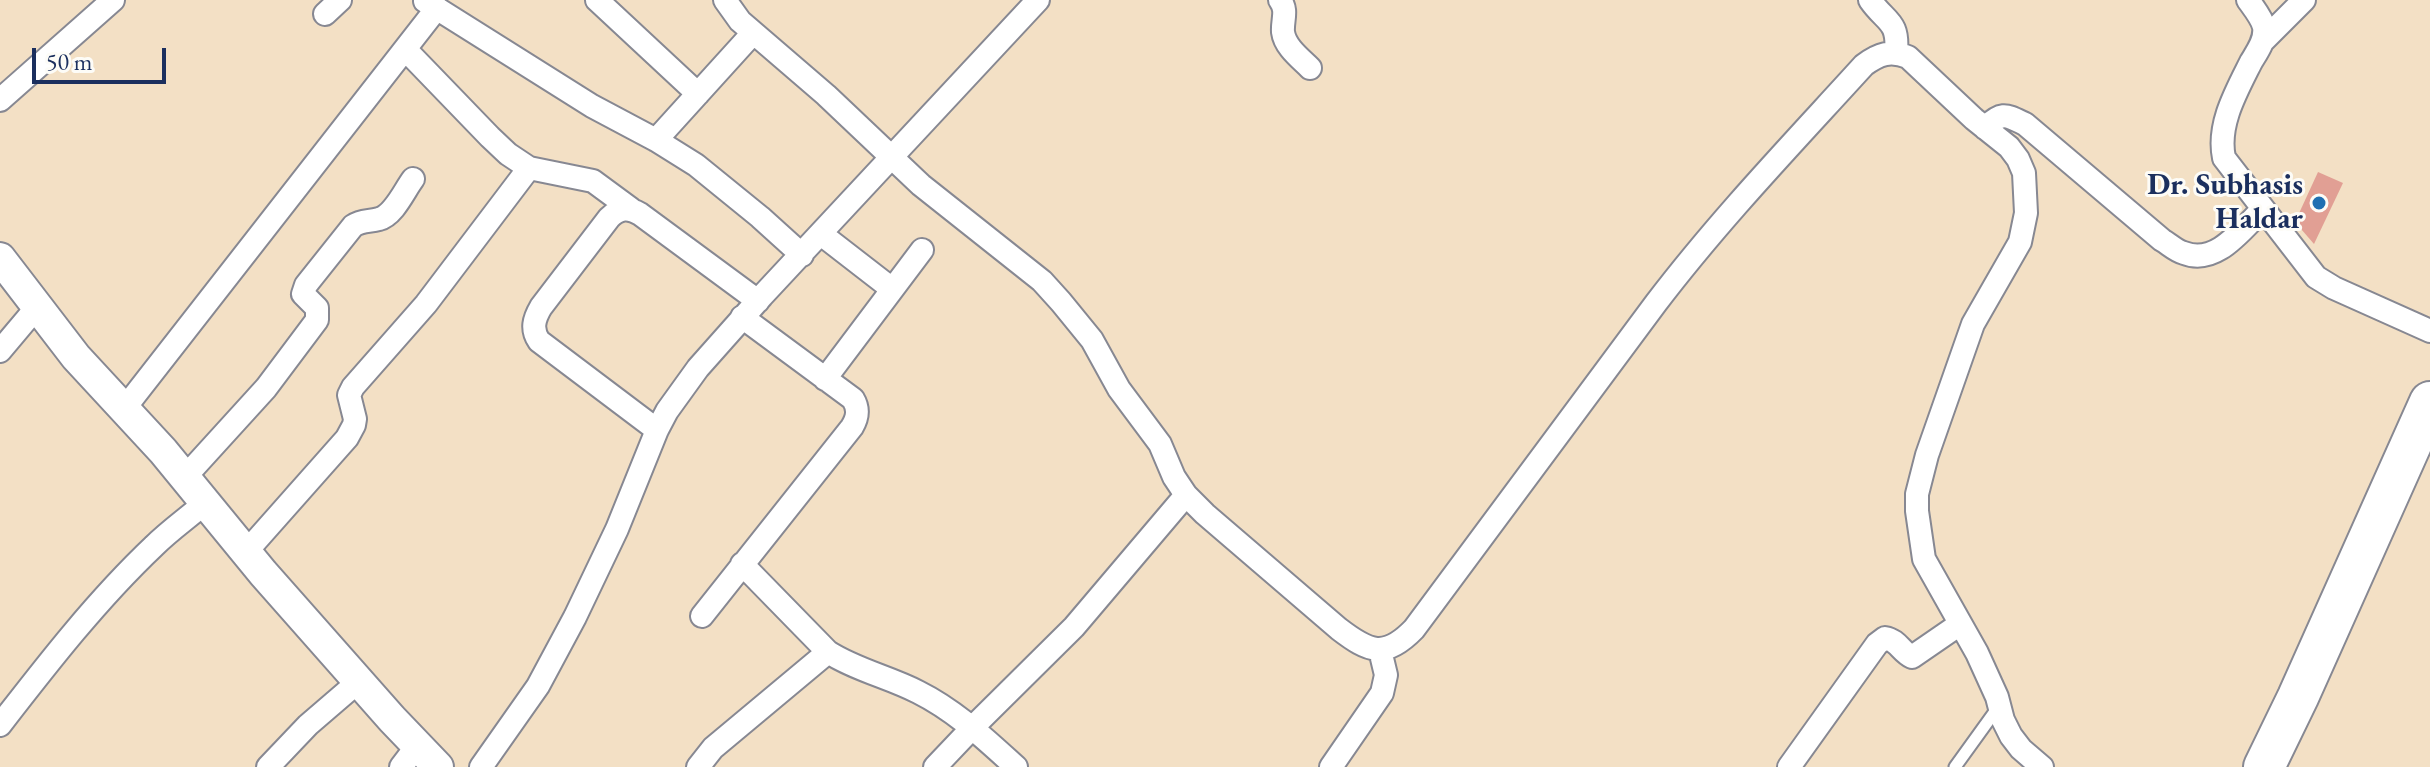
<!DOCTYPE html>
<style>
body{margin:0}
#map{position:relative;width:2430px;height:767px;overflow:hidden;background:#f3e0c5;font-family:"EB Garamond",serif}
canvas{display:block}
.scale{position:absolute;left:32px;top:48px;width:134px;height:36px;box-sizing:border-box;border:4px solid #1b2f5e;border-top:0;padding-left:10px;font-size:24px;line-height:28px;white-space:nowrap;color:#1b2f5e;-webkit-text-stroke:6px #fdfcf7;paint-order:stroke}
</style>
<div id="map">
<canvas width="2430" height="767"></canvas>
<div class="scale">50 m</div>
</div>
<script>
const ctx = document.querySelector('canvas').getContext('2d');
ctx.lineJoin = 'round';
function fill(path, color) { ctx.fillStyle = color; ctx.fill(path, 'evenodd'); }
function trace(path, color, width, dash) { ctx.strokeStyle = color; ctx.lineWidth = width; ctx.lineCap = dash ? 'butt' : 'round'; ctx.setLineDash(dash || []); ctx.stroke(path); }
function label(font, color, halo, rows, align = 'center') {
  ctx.font = font + ' "EB Garamond",serif'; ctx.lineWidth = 6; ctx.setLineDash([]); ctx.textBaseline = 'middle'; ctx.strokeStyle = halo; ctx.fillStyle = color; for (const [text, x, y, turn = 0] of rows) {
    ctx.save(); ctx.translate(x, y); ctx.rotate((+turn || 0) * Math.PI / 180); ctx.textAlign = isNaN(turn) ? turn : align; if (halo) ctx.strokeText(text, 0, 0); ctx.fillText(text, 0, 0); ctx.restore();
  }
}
fill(new Path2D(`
 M2318 172 2343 183 2314 244 2295 222Z`), '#e19f94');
const lane = new Path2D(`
 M1955 767 1999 706`);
const street = new Path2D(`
 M597 0 698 94
 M725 0 740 21 826 95 921 185 1042 281 1061 302 1092 340 1119 389 1160 444 1174 477 1186 495 1205 514 1339 629C1369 652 1385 659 1414 629L1656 303C1720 219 1793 143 1864 65 1879 54 1890 50 1908 57L1974 119 2009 147 2018 159 2024 173 2026 213 2020 242 1973 324 1927 455 1917 494V511L1924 559 1977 653 1997 697 2003 720 2011 736 2021 749 2042 767
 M1280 0C1288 11 1282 20 1283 32 1285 47 1300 58 1310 68
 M1870 0C1886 23 1899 20 1896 53
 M2248 0C2253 7 2262 18 2264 27 2266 40 2257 52 2251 62 2236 92 2217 125 2224 158L2316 277 2334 288 2430 331
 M425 1 592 106 656 140 696 165 760 217 802 255
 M325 14 340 0
 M2263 41 2304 0
 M405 49 490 137 508 154 529 168 593 181 631 209
 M0 100 113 0
 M1985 128C2002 111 2006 115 2025 124L2162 240C2169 244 2176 251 2184 253 2216 266 2242 229 2262 210
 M656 140 753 33
 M821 234 892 289
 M0 351 37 307
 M825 379 922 250
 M124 409 437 8
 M657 430 539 341C531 329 534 319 541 307L609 218C619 208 628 207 640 214L758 301
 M185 477 266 388 317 320V308L303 294 306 285 353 226C362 220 369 222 379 219 394 215 404 191 413 179
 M246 552 347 438 354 425 355 419 349 395 353 387 426 304 529 168
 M742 564 828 652C856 670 889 677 918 692 956 711 985 739 1016 767
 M702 616 852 427C858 417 859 409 853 399L742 317
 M0 725C48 663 97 600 154 546 170 530 189 517 206 502
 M268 767 308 725 358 682
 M401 767 417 746
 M481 767 538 686 575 617 617 529 657 430 667 411 698 368 762 296 1038 0
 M698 767 713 748 828 652
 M935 767 973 727 1074 627 1186 495
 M1331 767 1382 693 1386 675 1380 650
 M1789 767 1877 644 1885 638C1898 640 1901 652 1912 657L1960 624`);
const secondary = new Path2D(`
 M0 258 76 357 163 451 263 573 392 719 438 767`);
const highway = new Path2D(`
 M2264 767 2298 697 2430 402`);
trace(lane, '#878892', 15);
trace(street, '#878892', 26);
trace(secondary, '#878892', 34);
trace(highway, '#878892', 44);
trace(lane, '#fff', 11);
trace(street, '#fff', 22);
trace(secondary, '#fff', 30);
trace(highway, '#fff', 40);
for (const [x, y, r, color] of [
 [2319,203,8,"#1f6fb2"]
]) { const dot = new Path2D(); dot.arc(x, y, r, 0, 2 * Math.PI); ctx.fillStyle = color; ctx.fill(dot); trace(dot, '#fdfcf7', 3); }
label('bold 30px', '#1b2f5e', '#fdfcf7', [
 ["Dr. Subhasis",2303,186],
 ["Haldar",2303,220]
], 'right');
</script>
